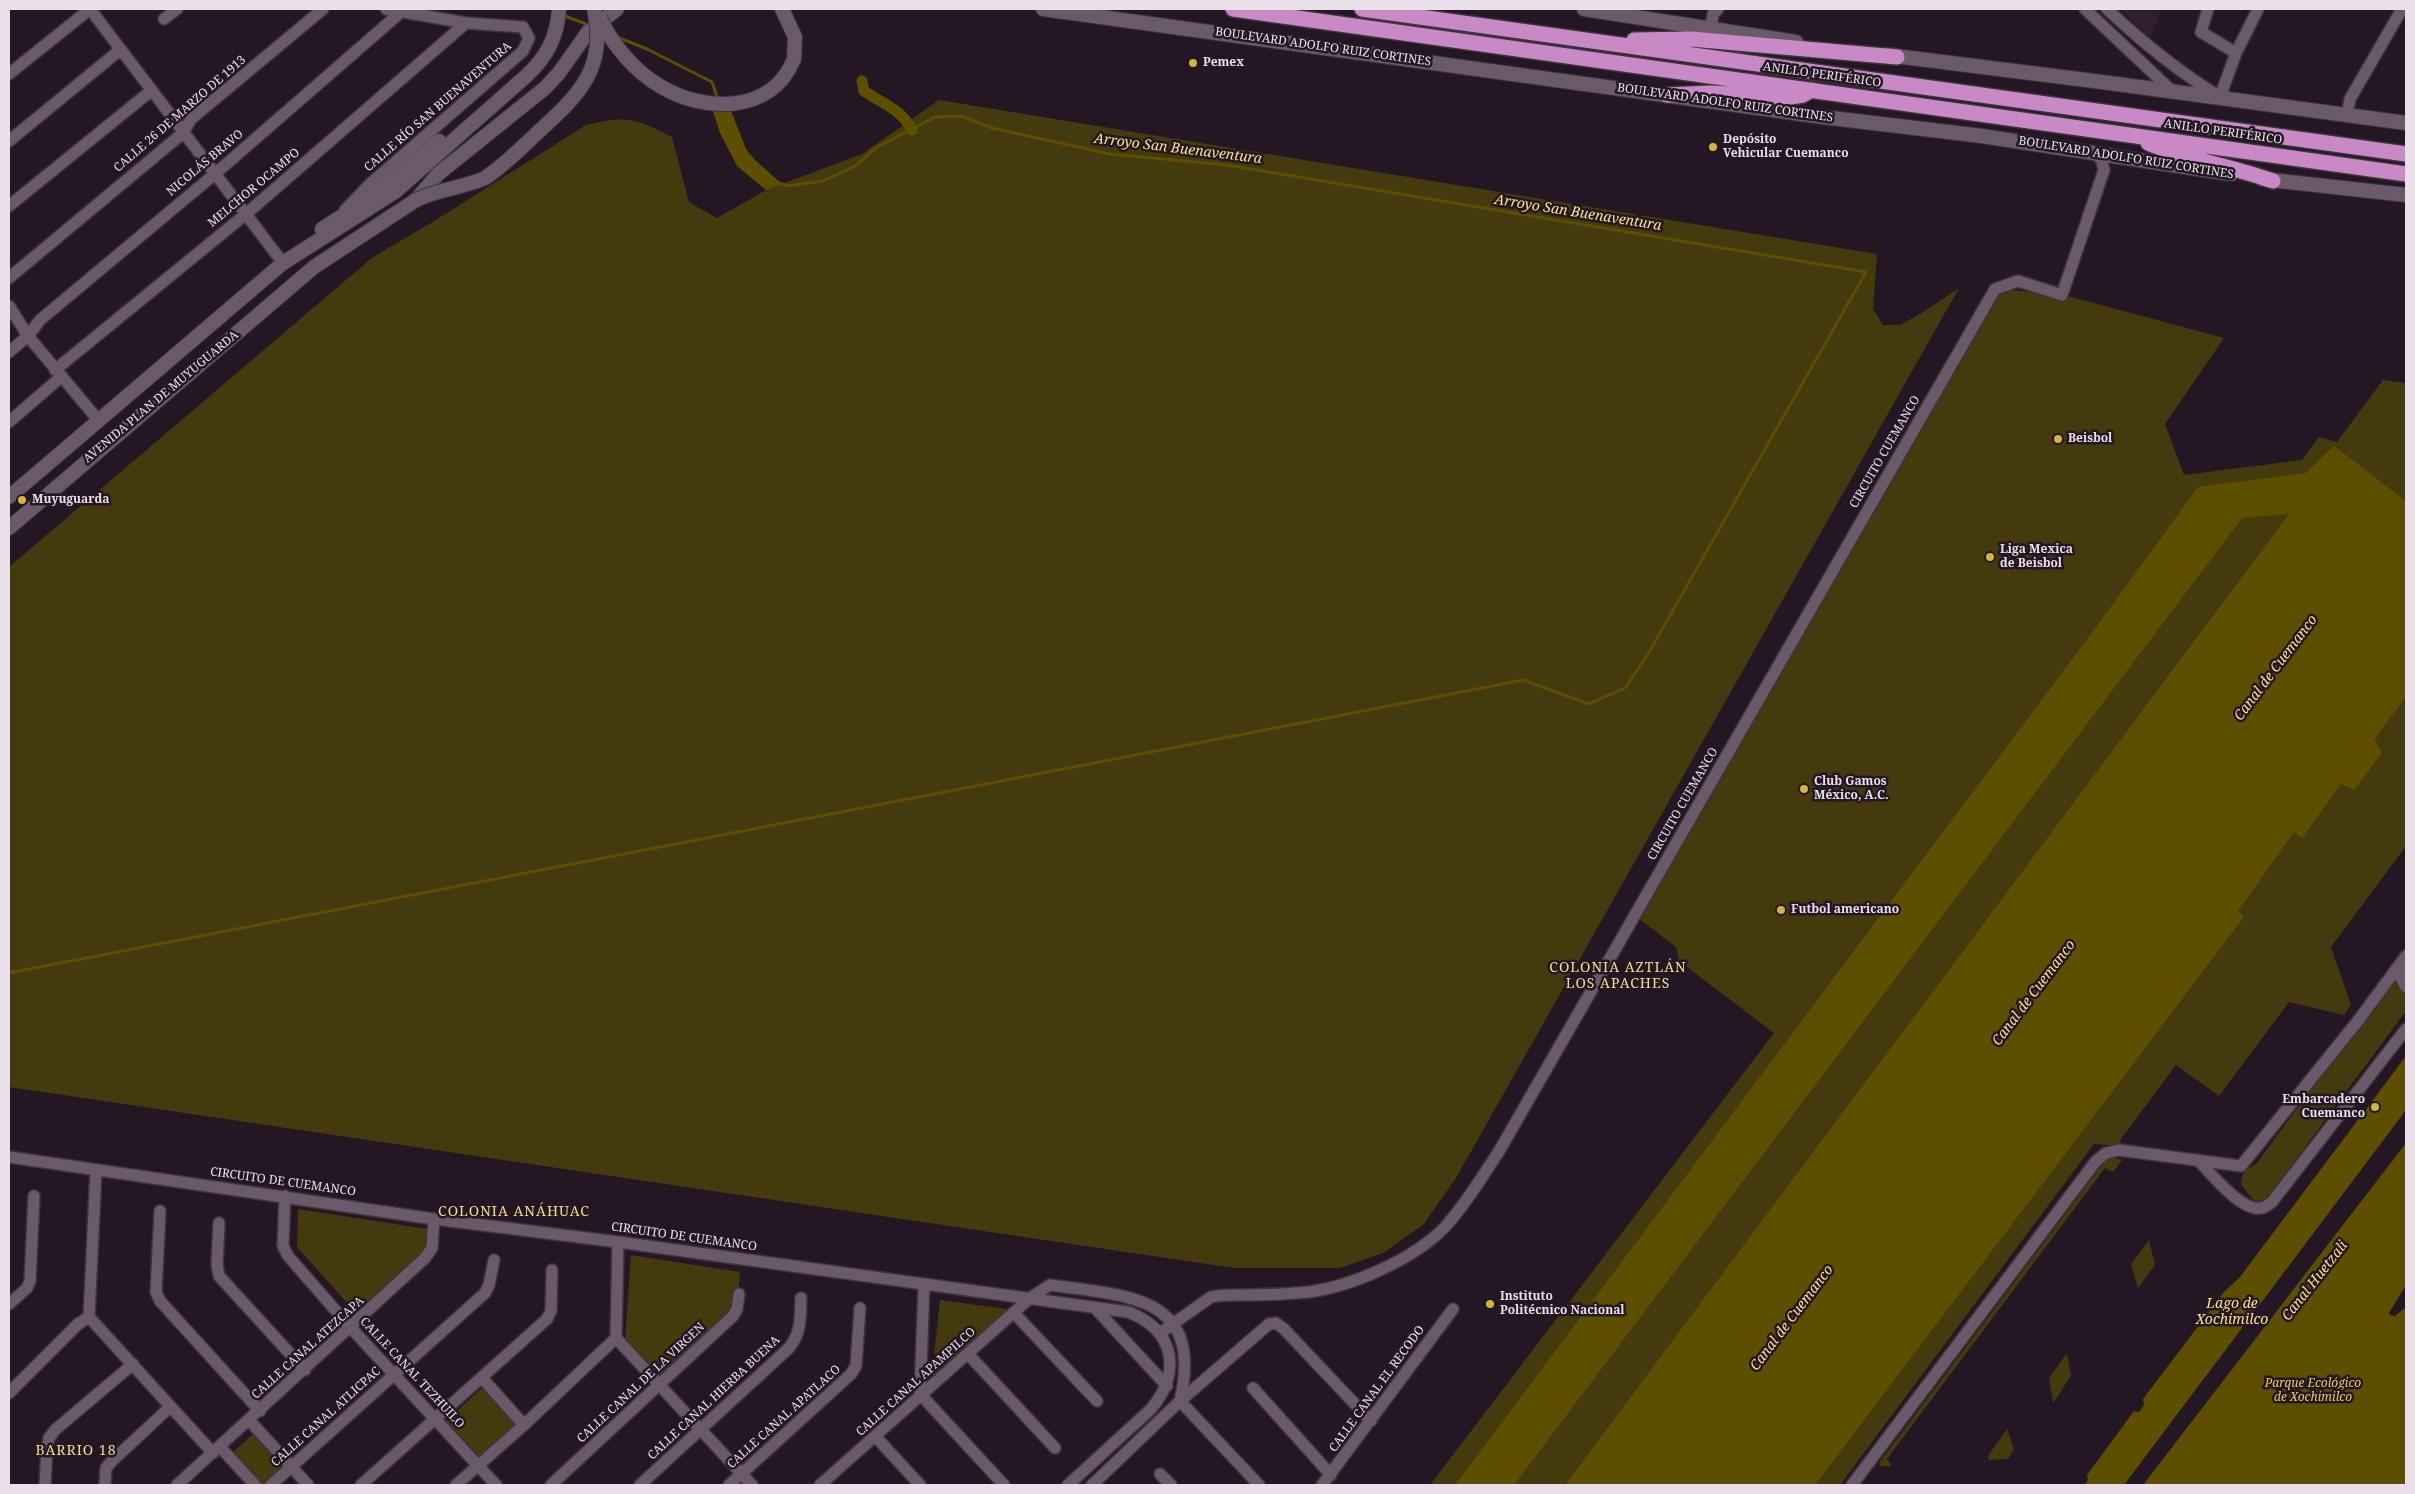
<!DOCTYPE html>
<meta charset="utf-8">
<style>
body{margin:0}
#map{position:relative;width:2415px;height:1494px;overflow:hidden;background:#231723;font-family:"Noto Serif",serif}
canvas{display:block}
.frame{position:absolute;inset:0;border:10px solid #eae0e9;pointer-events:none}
</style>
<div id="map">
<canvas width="2415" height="1494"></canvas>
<div class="frame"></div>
</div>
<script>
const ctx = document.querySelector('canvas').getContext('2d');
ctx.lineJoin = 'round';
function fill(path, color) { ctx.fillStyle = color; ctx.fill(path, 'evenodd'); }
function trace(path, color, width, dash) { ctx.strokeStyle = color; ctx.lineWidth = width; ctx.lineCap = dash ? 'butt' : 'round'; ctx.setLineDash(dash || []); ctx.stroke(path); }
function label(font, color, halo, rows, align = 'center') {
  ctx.font = font + ' "Noto Serif",serif'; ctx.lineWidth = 5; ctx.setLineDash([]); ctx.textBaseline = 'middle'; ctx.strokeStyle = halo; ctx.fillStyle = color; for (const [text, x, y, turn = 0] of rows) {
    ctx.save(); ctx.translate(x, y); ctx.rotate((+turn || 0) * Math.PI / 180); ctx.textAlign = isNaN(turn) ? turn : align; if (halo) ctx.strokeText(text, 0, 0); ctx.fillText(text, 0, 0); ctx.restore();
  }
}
fill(new Path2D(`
 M2120 9H2162L2150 38Z`), '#301e2f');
fill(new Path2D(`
 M939 100 1877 254 1873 309 1883 325H1900L1920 314 1959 288 1456 1178 1423 1225 1383 1253 1340 1268H1234L9 1087V567L373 257 431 223 586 125C626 115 636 118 672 137L689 202 717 218 766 190 862 154Z
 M2010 290 2064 295 2224 338 2165 424 2184 475 2302 460 2319 437 2337 442 2383 380 2406 383V846L2331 947 2351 1005 2344 1015 2289 1002 2219 1096 2176 1065 2121 1139 2119 1146 2094 1144 1840 1485H1430L1774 1033 1679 961 1676 947 1638 918 1998 295Z
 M2396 974 2406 988V1011L2265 1201 2257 1204 2241 1185C2241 1173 2245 1170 2256 1164Z
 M2113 1157 2122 1160 2113 1172 2105 1168 1887 1459 1891 1464V1466H1880L1879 1463 2105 1161Z
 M298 1209 427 1229 424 1254 358 1315 297 1247Z
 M2149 1240 2155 1265 2138 1288 2131 1264Z
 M631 1255 740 1272 737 1313 660 1380 625 1341Z
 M940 1300 1022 1311 930 1393Z
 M2067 1353 2071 1376 2053 1403 2049 1378Z
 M484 1386 523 1429 485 1463 446 1421Z
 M2007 1429 2014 1449 2008 1459 1989 1460 1988 1456Z
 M253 1434 288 1473 274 1485H262L232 1453Z`), '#453a0e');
fill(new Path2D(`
 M728 103 746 149 754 159 782 184 766 190 737 166 720 133 711 105Z
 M2334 446 2406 501V696L2374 740 2381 751V754L2354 790 2341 784 2302 838 2294 832 2238 911 2244 917 1815 1485H1565L2289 514 2242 518 1514 1485H1455L2102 619 2198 487 2306 473Z
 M2406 1056V1110L2124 1485H2081L2086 1484 2088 1479 2087 1475 2134 1411 2139 1412 2144 1405 2143 1399 2224 1292 2240 1277Z
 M2406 1143V1285L2389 1313 2390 1315 2395 1316 2406 1307V1485H2143Z`), '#5e4e00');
trace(new Path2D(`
 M562 15 589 25
 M617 37 647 49 712 82 718 100
 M9 973 1523 680 1589 704 1625 688 1648 654 1866 272 1227 165 1110 154 992 128 961 116 935 117 877 147 855 166 823 181 788 186 779 183`), '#5e4e00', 3);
trace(new Path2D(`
 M862 81 864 91C883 104 900 108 912 130`), '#5e4e00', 11);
const minor = new Path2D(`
 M90 9 283 263
 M2085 9 2172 91
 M2107 9C2142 42 2179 72 2220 97L2236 53 2258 9
 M2208 9 2201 32 2236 53
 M164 19 177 9
 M1711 29 1713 14 1718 9
 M9 74 90 9
 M2347 115 2350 99 2402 9
 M9 141 120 50
 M9 206 152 90
 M345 210 370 184 523 51 529 38 523 27 466 23 386 9
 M9 278 183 133 191 119 323 9
 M9 306 28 336 99 421
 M9 352 28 336 40 320 216 173 401 12
 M55 370 246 214 466 23
 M9 422 61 377
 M2401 964 2400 976 2406 987
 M9 1157 434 1219 618 1242 1128 1312C1175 1330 1182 1372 1151 1409L1068 1485
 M2199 1161C2211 1174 2242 1212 2261 1208 2265 1208 2269 1204 2272 1202L2406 1029
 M285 1196 283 1246 288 1256 351 1328 496 1485
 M160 1211 156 1292 160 1301 260 1411
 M219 1223 217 1265 219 1276 305 1370
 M924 1285 920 1394 1004 1485
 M9 1304 27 1288 30 1281 34 1196
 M1094 1307 1167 1386
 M1014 1313 1097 1401
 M89 1317 213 1453
 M89 1317 96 1170
 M1160 1333 1211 1297C1223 1294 1235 1295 1248 1295 1269 1295 1289 1294 1309 1292 1353 1286 1414 1259 1445 1227 1466 1204 1481 1178 1498 1153L1995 289 2018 281 2062 295 2104 170 2101 158 2093 153
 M616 1338 752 1485
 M968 1354 1055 1448
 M482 1378 524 1425
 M1253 1388 1331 1475
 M9 1393 78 1324 89 1317
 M249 1420 308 1485
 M875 1436 920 1485
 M220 1447 255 1485
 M1160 1474 1171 1485
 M45 1485 47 1448 49 1438 55 1430 133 1364
 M105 1485 106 1468 111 1462 170 1407
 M177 1485 425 1258 432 1248 434 1219
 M271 1485 485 1293 489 1285 494 1260
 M361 1485 547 1319 551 1311 552 1270
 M456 1485 524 1425 616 1338 618 1242
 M551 1485 733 1316 737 1309 739 1294
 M640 1485 789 1348C802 1332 800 1317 801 1298
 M729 1485 851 1374 856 1366 860 1308
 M820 1485 1030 1298 1050 1285C1129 1296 1204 1295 1180 1401L1092 1485
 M1259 1485 1180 1401 1269 1324 1276 1323 1284 1329 1371 1421
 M1322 1485 1453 1309
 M1852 1485 2096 1161 2106 1153 2119 1150 2241 1166 2357 1022 2406 956`);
const secondary = new Path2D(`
 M782 9 795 37 794 59
 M1043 9 1823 117 1982 136 2231 174
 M1584 9 1796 42
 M1887 55 2102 82 2406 123
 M2262 179 2406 195
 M322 229 378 193 439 141
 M9 497 283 263 396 191 525 77C547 57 557 38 559 9
 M9 528 314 267 416 200 438 174 545 88 559 73 588 32 617 9`);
const motorway = new Path2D(`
 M1233 9 2406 174
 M1362 9 2406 154
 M1634 40 1691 39 1897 57
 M1667 95 1711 93 1791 97 1803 95 1812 90
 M2148 143C2188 160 2232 166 2273 181`);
trace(minor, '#3d343d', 14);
trace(secondary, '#3d343d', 16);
trace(motorway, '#3d343d', 18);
trace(minor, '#6a5a69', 11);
trace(secondary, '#6a5a69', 14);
trace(motorway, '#c989c7', 15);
const secondaryBridge = new Path2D(`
 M600 18C612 44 634 71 660 86 704 113 772 114 794 59
 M416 200C438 189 463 188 485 178 503 166 519 150 535 135 576 97 608 71 594 9`);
trace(secondaryBridge, '#3d343d', 16, []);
trace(secondaryBridge, '#6a5a69', 14);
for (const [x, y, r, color] of [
 [1193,63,5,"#d4b535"],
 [1713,147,5,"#d4b535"],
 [2058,439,5,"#d4b535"],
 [22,500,5,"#d4b535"],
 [1990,557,5,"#d4b535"],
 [1804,789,5,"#d4b535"],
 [1781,910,5,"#d4b535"],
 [2375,1107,5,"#d4b535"],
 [1490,1304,5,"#d4b535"]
]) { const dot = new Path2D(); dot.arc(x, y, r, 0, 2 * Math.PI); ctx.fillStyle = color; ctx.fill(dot); trace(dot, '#231723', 2); }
label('12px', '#eae0e9', '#231723', [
 ["BOULEVARD ADOLFO RUIZ CORTINES",1323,47,8],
 ["ANILLO PERIFÉRICO",1822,75,8],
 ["BOULEVARD ADOLFO RUIZ CORTINES",1725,103,8],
 ["CALLE RÍO SAN BUENAVENTURA",438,107,-41],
 ["CALLE 26 DE MARZO DE 1913",180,114,-41],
 ["ANILLO PERIFÉRICO",2223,132,8],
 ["BOULEVARD ADOLFO RUIZ CORTINES",2126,158,9],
 ["NICOLÁS BRAVO",205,163,-40],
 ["MELCHOR OCAMPO",254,188,-40],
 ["AVENIDA PLAN DE MUYUGUARDA",161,397,-40],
 ["CIRCUITO CUEMANCO",1885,452,-60],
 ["CIRCUITO CUEMANCO",1683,804,-60],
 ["CIRCUITO DE CUEMANCO",283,1182,8],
 ["CIRCUITO DE CUEMANCO",684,1237,8],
 ["CALLE CANAL ATEZCAPA",308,1348,-42],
 ["CALLE CANAL TEZHUILO",412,1373,47],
 ["CALLE CANAL APAMPILCO",916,1382,-42],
 ["CALLE CANAL DE LA VIRGEN",641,1383,-43],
 ["CALLE CANAL EL RECODO",1377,1389,-54],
 ["CALLE CANAL HIERBA BUENA",714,1398,-43],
 ["CALLE CANAL ATLICPAC",326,1417,-42],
 ["CALLE CANAL APATLACO",784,1417,-42]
]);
label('bold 12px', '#eae0e9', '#231723', [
 ["Pemex",1203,63],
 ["Depósito",1723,140],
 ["Vehicular Cuemanco",1723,154],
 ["Beisbol",2068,439],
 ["Muyuguarda",32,500],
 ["Liga Mexica",2000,550],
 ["de Beisbol",2000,564],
 ["Club Gamos",1814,782],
 ["México, A.C.",1814,796],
 ["Futbol americano",1791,910],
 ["Embarcadero",2365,1100,"right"],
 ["Cuemanco",2365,1114,"right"],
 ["Instituto",1500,1297],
 ["Politécnico Nacional",1500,1311]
], 'left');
label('italic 12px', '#ebcd55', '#231723', [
 ["Parque Ecológico",2313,1384],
 ["de Xochimilco",2313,1398]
]);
label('italic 14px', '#fae288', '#231723', [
 ["Arroyo San Buenaventura",1178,149,7],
 ["Arroyo San Buenaventura",1578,213,9],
 ["Canal de Cuemanco",2276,668,-53],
 ["Canal de Cuemanco",2034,993,-53],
 ["Canal Huetzali",2315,1281,-52],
 ["Lago de",2232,1304],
 ["Xochimilco",2232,1320],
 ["Canal de Cuemanco",1792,1318,-53]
]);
ctx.letterSpacing = '1px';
label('14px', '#f2dd8f', '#231723', [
 ["COLONIA AZTLÁN",1618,968],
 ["LOS APACHES",1618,984],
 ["COLONIA ANÁHUAC",514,1212],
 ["BARRIO 18",76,1451]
]);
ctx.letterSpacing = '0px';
</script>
